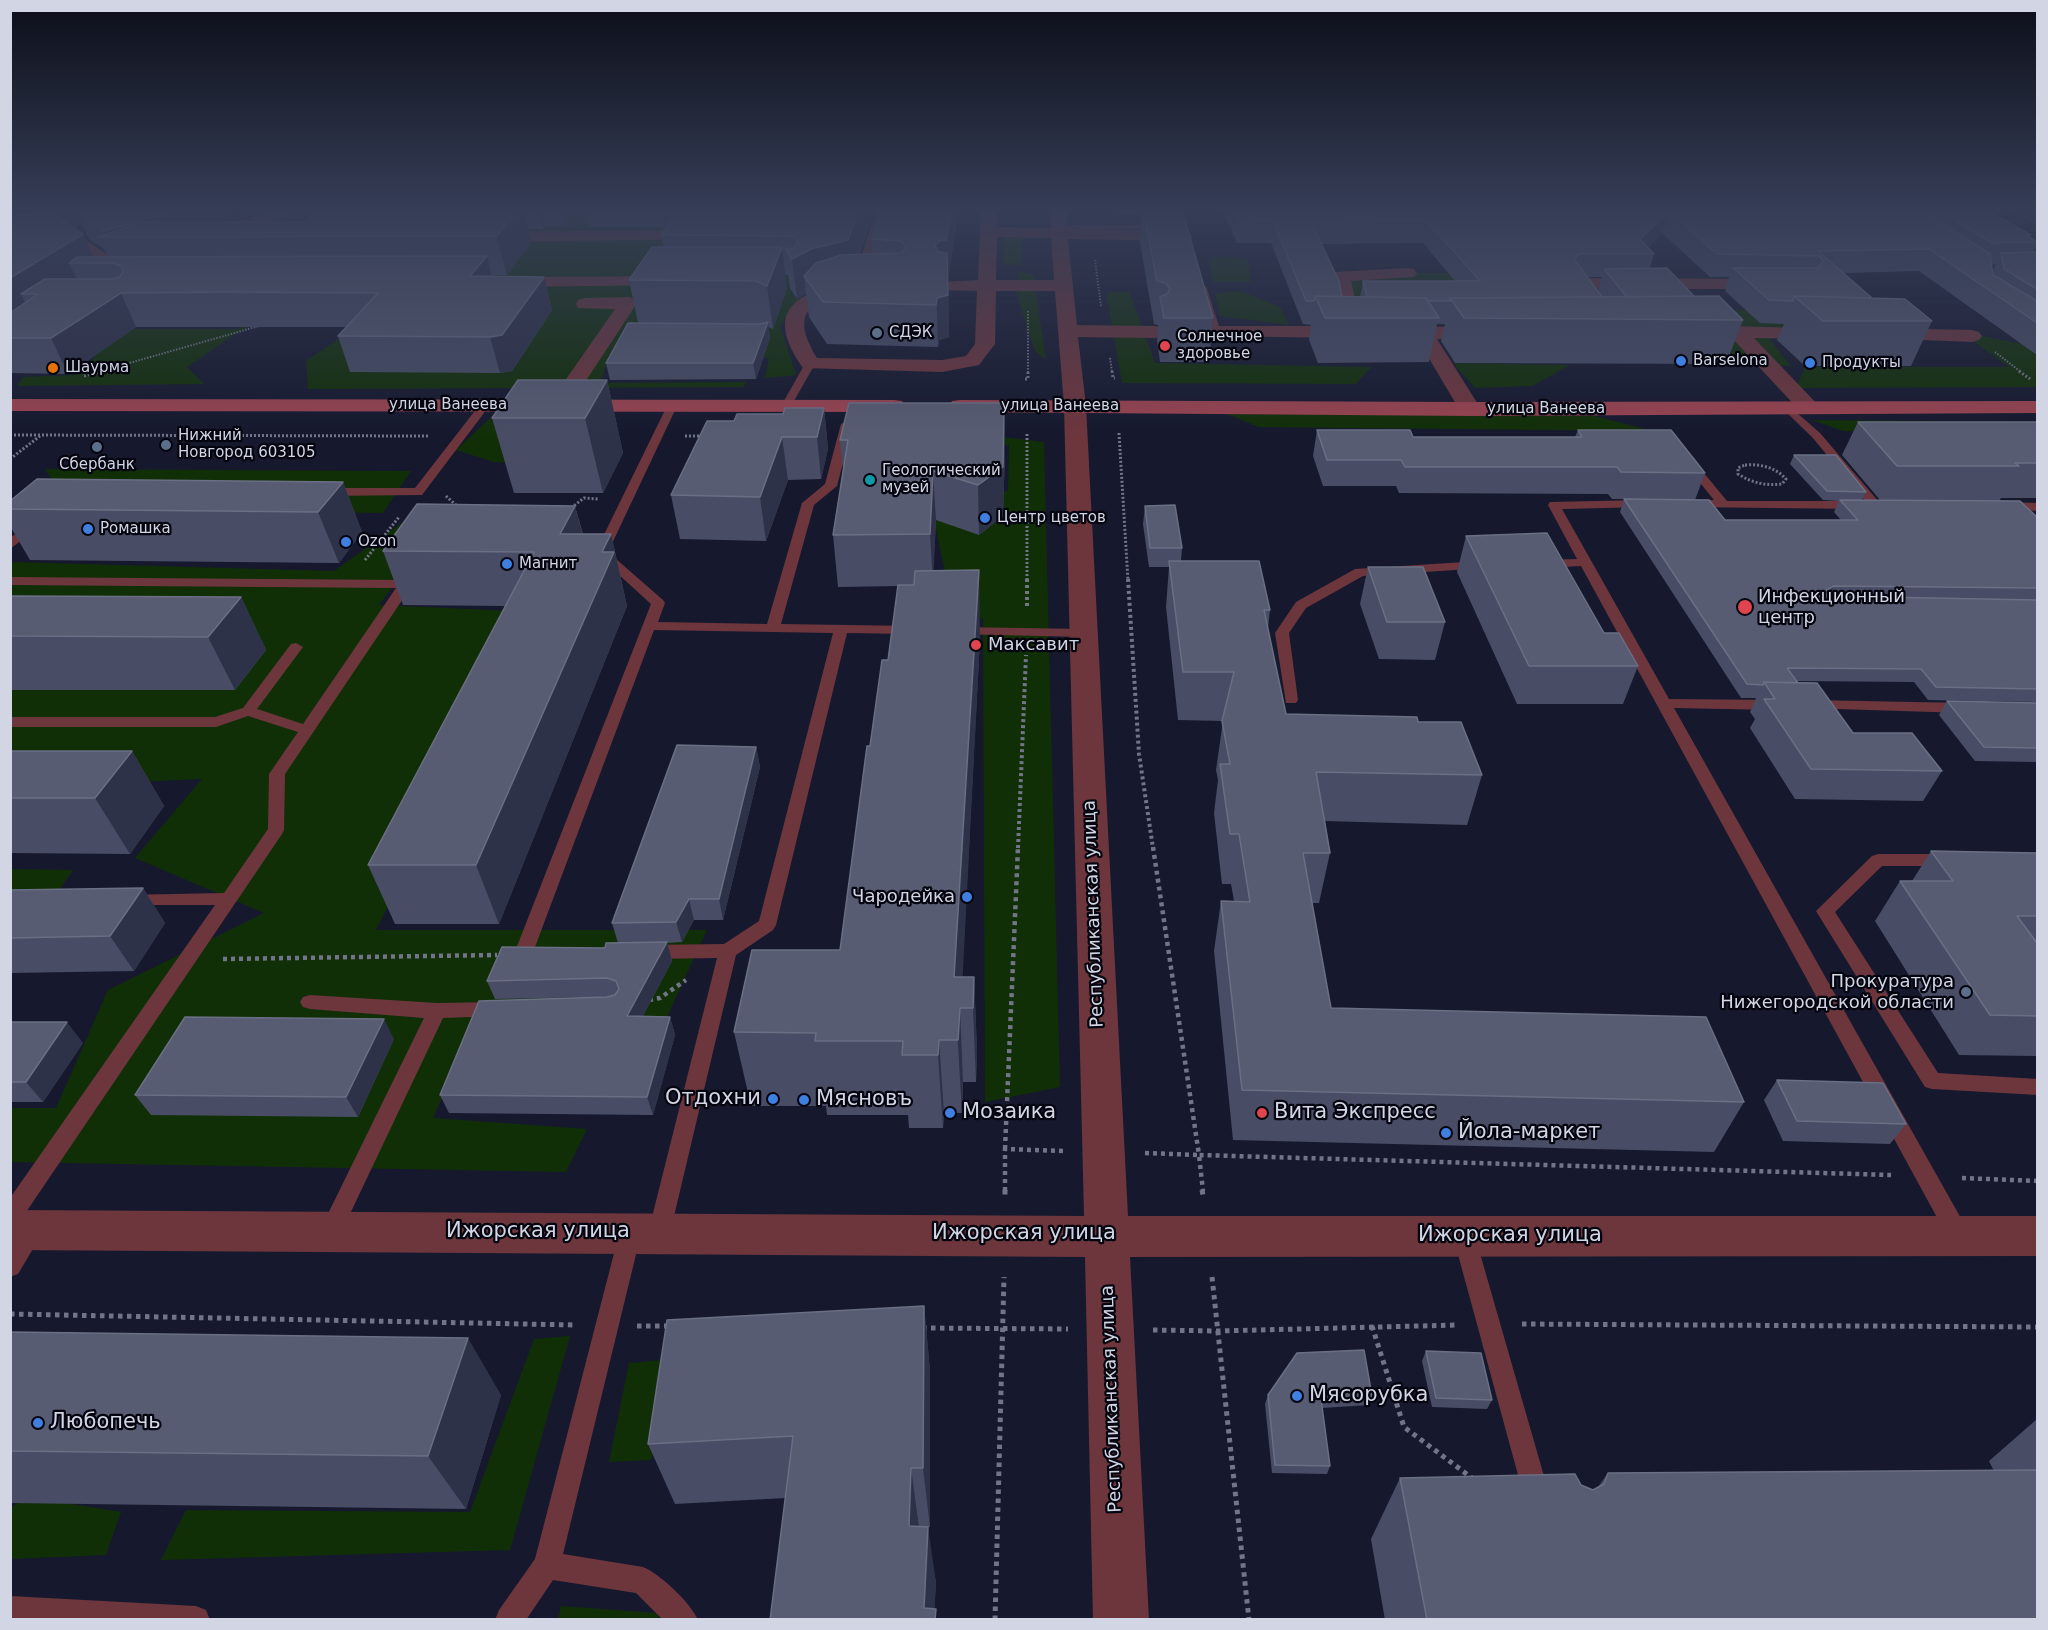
<!DOCTYPE html>
<meta charset="utf-8">
<style>
body{margin:0}
#map{position:relative;width:2048px;height:1630px;overflow:hidden;background:#16192e;font-family:"DejaVu Sans",sans-serif}
canvas{display:block}
.frame{position:absolute;inset:0;border:12px solid #d1d5e4;pointer-events:none}
</style>
<div id="map">
<canvas width="2048" height="1630"></canvas>
<div class="frame"></div>
</div>
<script>
const ctx = document.querySelector('canvas').getContext('2d');
ctx.lineJoin = 'round';
function fill(path, color) { ctx.fillStyle = color; ctx.fill(path, 'evenodd'); }
function trace(path, color, width, dash) { ctx.strokeStyle = color; ctx.lineWidth = width; ctx.lineCap = dash ? 'butt' : 'round'; ctx.setLineDash(dash || []); ctx.stroke(path); }
function label(font, color, halo, rows, align = 'center') {
  ctx.font = font + ' "DejaVu Sans",sans-serif'; ctx.lineWidth = 4.5; ctx.setLineDash([]); ctx.textBaseline = 'middle'; ctx.strokeStyle = halo; ctx.fillStyle = color; for (const [text, x, y, turn = 0] of rows) {
    ctx.save(); ctx.translate(x, y); ctx.rotate((+turn || 0) * Math.PI / 180); ctx.textAlign = isNaN(turn) ? turn : align; if (halo) ctx.strokeText(text, 0, 0); ctx.fillText(text, 0, 0); ctx.restore();
  }
}
fill(new Path2D(`
 M131 209H230L248 228 288 215 268 212 279 209H852L814 278 780 326 796 375 765 378 769 358 609 356 600 383 746 382 744 387 308 389 306 361 352 330 303 299 234 335 187 367 204 384 17 386 23 377 75 375 96 356 25 350 51 329H240L278 301 145 279 132 254 226 223 106 240 86 236Z
 M1023 233 1021 266 1004 264 1002 234Z
 M1220 256 1248 260 1251 282H1214L1209 260Z
 M1018 271 1033 274 1046 359 1035 351 1017 295Z
 M1336 273H1458L1622 308 1793 311 1820 321 1956 331 2022 344 2037 352V387L1796 388 1805 367H2009L1969 338 1767 336 1791 366 1732 364 1694 333 1355 297Z
 M1129 291 1155 363 1371 367 1356 384 1122 383 1106 293Z
 M1241 291 1280 307 1289 325 1220 316 1215 294Z
 M1453 363 1570 365 1532 386 1475 388Z
 M1227 414 1595 416 1652 431 1259 427Z
 M489 419H549L522 463 494 462 456 450Z
 M1812 420 2037 422V436L1843 431Z
 M887 438H1010L1044 442 1060 1087 985 1102 983 619 926 598 946 577 934 519 898 515 1008 491 1009 445 887 444Z
 M45 469 411 471 383 513 71 509Z
 M424 507 444 519 379 605 535 612 376 930H707L665 1021 474 1027 433 1118 587 1129 566 1172 11 1162V1108H56L108 990 264 913 135 858 202 779 11 787 10 562 334 571Z
 M11 869 73 870 34 927 11 929Z
 M570 1336 510 1550 161 1560 186 1510 470 1512 534 1339Z
 M674 1359 651 1460 609 1462 629 1363Z
 M28 1497 121 1512 106 1555 11 1559 10 1508Z
 M561 1606 657 1613 659 1619 558 1620Z`), '#112f07');
trace(new Path2D(`
 M2012 209 2038 224
 M1095 260 1101 306
 M1028 311V372
 M1995 352 2021 372
 M1110 358 1112 372
 M98 372 259 326`), '#727587', 2, [1.5, 1.5]);
trace(new Path2D(`
 M1112 371 1113 378H1115
 M2019 371 2030 379
 M84 376 103 371
 M1025 379H1028V371
 M1119 433 1128 581
 M1027 434V581
 M10 435 428 436
 M685 436H704
 M10 459 40 436
 M1745 465C1761 464 1775 467 1786 479L1782 484C1766 486 1752 483 1738 474V468Z
 M446 496 458 507
 M571 508 584 498 599 499
 M365 560 399 517`), '#727587', 3, [2, 2]);
trace(new Path2D(`
 M1027 579V609
 M1128 579 1139 754 1153 848
 M1018 848 1026 655`), '#727587', 4, [3, 3]);
trace(new Path2D(`
 M1153 847 1199 1155 1891 1175
 M223 959 497 955
 M649 1000 660 998 686 980
 M1005 1149 1018 847
 M1145 1153 1199 1155 1203 1191
 M1962 1178 2038 1181
 M1005 1191V1149L1063 1151`), '#727587', 4.5, [4, 4]);
trace(new Path2D(`
 M1005 1190V1195
 M1202 1190 1203 1195
 M1212 1277 1249 1620
 M10 1314 576 1325
 M1522 1324 2038 1327
 M637 1326H669
 M1372 1326 1404 1427 1472 1478
 M922 1328 1068 1329
 M1153 1330 1218 1331 1458 1325
 M995 1620 1004 1277`), '#727587', 5, [4.5, 4.5]);
fill(new Path2D(`
 M1166 209H1174L1178 229H1059L1055 227 1059 225H1170Z
 M806 362 815 364 790 408H782L781 406Z
 M485 402 490 405 422 495 324 496 318 492 324 488H415L481 403Z
 M672 403 677 406 608 552 663 600 665 603 658 622 767 624 802 503 825 484 841 424 847 421 853 424 837 486 814 505 781 624 912 626 919 630 912 634 847 633 776 925 773 930 736 955 670 1233 667 1240 659 1243 651 1240 648 1233 717 958 649 959 642 957 640 952 642 947 649 945 724 944 759 921 833 633 654 630 535 947 544 949 546 954 544 959 523 961 516 959 514 954 651 604 595 553 667 406Z
 M1788 405 1820 433 1879 502V508H1871L1812 437 1784 410 1783 408Z
 M1690 460 1694 461 1727 501H1859L1865 505 1859 509 1686 507V501L1714 500 1684 463Z
 M1643 500 1647 501V507L1562 509 1669 699 1776 700 1783 705 1776 710 1674 708 1967 1229 1970 1236 1967 1243 1959 1246 1951 1243 1581 566 1543 568 1536 564 1543 560 1577 559 1548 505 1550 502Z
 M2005 502 2038 503V511L2001 509 1999 506Z
 M35 520 41 524 39 527 10 549V538Z
 M1481 561 1488 565 1486 568 1363 576 1306 608 1289 633 1298 700 1296 703H1286L1275 633 1296 602 1355 569Z
 M411 572 418 576 413 584 285 774 284 830 282 834 18 1224 10 1227V1198L215 905H129L123 903 120 899 123 895 224 893 268 829 269 774 298 732 248 716 216 727H10V717H215L243 708 291 644 296 643 303 647 257 709 303 724 396 588 10 585V577L402 580 406 573Z
 M959 627 1083 629 1090 633 1083 637 954 634 952 631Z
 M1810 700 1965 703 1973 708 1965 713 1805 708 1803 705Z
 M1878 854H1947L1953 856 1956 860 1953 864 1947 866H1882L1835 912 1938 1073 2038 1079V1095L1932 1089 1925 1087 1816 911 1872 856Z
 M310 995 437 1003 498 1002 505 1004 508 1009 505 1014 498 1016 443 1018 339 1237 331 1240 323 1237 320 1230 424 1018 310 1009 303 1007 300 1002 303 997Z
 M32 1222 40 1225 43 1232 18 1274 10 1277C10 1257 9 1231 32 1222Z
 M630 1224 638 1227 641 1234 563 1554 643 1567C660 1574 691 1603 698 1620H663L636 1593 553 1580 526 1620H495L499 1610 535 1559 619 1234 622 1227Z
 M1464 1226 1472 1229 1475 1236 1550 1497 1546 1506 1537 1510 1528 1506 1524 1497 1453 1236 1456 1229Z
 M10 1596 196 1606 206 1610 210 1620H10Z`), '#6d363d');
fill(new Path2D(`
 M280 209H304L302 212 216 239 210 240 202 235 204 231Z
 M877 209H893L870 285 867 289C823 300 783 302 817 358L942 360 966 356 975 344 977 291 942 290 939 286 942 282 978 280 981 209H997V227L1051 228V209H1067V229L1185 231 1193 236 1185 241 1068 239 1077 325 1155 326 1162 328 1165 332 1162 336 1155 338 1078 337 1086 406 1128 1216H2038V1256L1130 1257 1149 1620H1093L1085 1257 10 1250V1210L1084 1216 1064 406 1055 291H996L995 344 979 365 942 372 803 368C762 309 797 292 853 281ZM997 237 1051 238 1054 280H996Z
 M707 230 713 231 715 235 713 239 486 242 478 237 486 232Z
 M10 234 79 235 123 266 98 286H86L83 282 102 266 69 244H10Z
 M1408 268 1414 269 1417 273 1414 277 1351 281 1363 332 1360 336 1353 338 1204 336 1191 290 1194 286H1206L1219 326H1342L1332 276 1335 272Z
 M674 276 680 277 683 281 680 285 501 287 495 286 492 282 495 278 501 277Z
 M1579 278 1770 279 1776 280 1779 284 1776 288 1770 289H1593L1609 308 1607 312C1590 316 1579 295 1570 283L1573 279Z
 M628 297 635 299 637 303 570 405 567 410 559 411 551 410 548 405 615 309 578 308 576 304 578 300 585 298Z
 M1695 325 1834 329 1837 333 1834 337 1827 339 1754 338 1820 407 1817 412 1809 413 1801 412 1731 337 1688 335 1685 331 1688 327Z
 M1488 326 1495 328 1498 332 1495 336 1437 339 1481 409 1478 414 1470 416 1462 414 1459 409 1414 333 1417 329 1424 327Z
 M1881 328 1972 330 1979 332 1982 336 1979 340 1972 342 1874 338 1871 334 1874 330Z`), '#6d363d');
fill(new Path2D(`
 M10 399 894 400 902 401 905 406 902 411 894 412 10 411Z
 M960 400 1470 402 2038 401V413L1470 416 960 412 952 411 949 406 952 401Z`), '#9a4350');
fill(new Path2D(`
 M31 209H221L226 222H304L321 209H586L577 213 566 226H545L543 229H528L531 243 507 275H491L492 276 544 277 552 310 512 371 500 373 350 372 338 336 346 327H136L68 374 10 373V214H34ZM82 224 89 239 104 249 108 257H94L75 229Z
 M229 209H273L251 216Z
 M587 209H875L860 254 873 253 872 239 882 209H958L957 220 948 279 949 337 939 340 938 347 827 344 809 317 806 294 797 299 790 288 788 275H785L787 288 773 329 768 327 770 338 756 379 610 380 606 363 638 323 629 280 664 247 661 235 667 227H590Z
 M1108 209H1182L1213 318 1209 362H1160L1157 340 1158 325 1154 324 1140 243 1142 214H1115L1114 210H1108Z
 M1222 209H1985L2031 235 2030 237 2037 241V244L2034 252H2037V355L1919 271 1843 273 1872 298 1932 321 1911 366H1805L1777 340 1784 324 1760 323 1725 291 1729 277H1710L1662 233 1648 247 1654 254 1650 268 1694 296 1743 320 1726 364 1455 363 1441 341 1445 324H1437L1429 362 1318 363 1309 340 1311 325 1303 324 1271 243H1237ZM1423 243 1455 281H1363L1360 297H1342L1321 244ZM1996 264 1992 272 1991 265ZM1587 277H1602L1598 291Z
 M607 380 623 453 603 493H514L492 418Z
 M1004 403 1005 450 1003 516 979 535 936 520 933 570 980 639 962 977H974L977 1051 976 1082H963L962 1113H944L943 1128H909L908 1115H827L826 1106H751L734 1032 840 950 870 746 888 660 898 586 838 587 833 535 843 470 840 440Z
 M824 408 828 449 821 479 788 480 766 541 680 539 671 495 734 421Z
 M1858 422H2037V498H2001L1999 501 2037 517V702L1928 700 1914 682 1797 681 1853 733 1942 771 1923 801 1795 799 1750 728 1755 719 1750 712 1756 698H1741L1620 512 1624 499H1638H1612L1608 494 1399 493 1396 486H1323L1313 456 1317 430 1413 437H1575L1578 430 1705 473 1695 500 1725 520H1841L1834 512 1839 501 1823 500 1790 464 1794 455 1866 492 1862 500H1880L1842 455Z
 M343 482 362 532 339 563 30 560 10 526V501Z
 M575 506 583 534H611L627 606 499 924H395L368 865 506 606 403 605 383 551Z
 M1145 506 1182 548 1181 561 1270 610 1268 628 1286 714 1418 722 1482 775 1467 825 1325 821 1330 853 1319 903H1312L1331 1008 1744 1102 1714 1152 1233 1140 1214 951 1221 901H1234L1231 884H1222L1214 813 1218 780 1216 770 1223 721 1178 720 1166 607 1169 567H1149L1143 524Z
 M1466 536 1604 633 1638 666 1623 704H1517L1457 572Z
 M1368 567 1445 622 1435 660 1379 659 1360 604Z
 M10 596 241 597 266 650 235 690H10Z
 M1947 701 2037 703V762L1975 761 1939 715Z
 M756 747 760 767 723 920H694L682 942 667 943 672 961 643 1016 670 1017 675 1035 653 1115 449 1113 440 1095 596 997 495 999 487 981 618 943 612 923Z
 M10 751H132L164 806 130 854 10 853Z
 M1931 851 2037 853V1056L1959 1055 1875 921 1900 881H1912Z
 M143 888 165 923 134 971 10 973V890Z
 M10 1022 83 1043 43 1102H10Z
 M394 1039 358 1117 151 1115 135 1095Z
 M1777 1080 1906 1124 1890 1144 1783 1141 1764 1100Z
 M924 1306 930 1371V1527H925L936 1583 934 1609 785 1498 675 1504 648 1444Z
 M10 1332 501 1395 466 1509 10 1503Z
 M1426 1351 1492 1400 1487 1409 1432 1407 1422 1361Z
 M1268 1395 1372 1396 1369 1405 1322 1408 1330 1466 1327 1474 1272 1473 1265 1404Z
 M2037 1419V1620H1385L1371 1539 1400 1478 1581 1485 1593 1490 1598 1487 1608 1473 1994 1471 1989 1461Z`), '#484d65');
fill(new Path2D(`
 M59 209H110L77 213 82 224 69 232Z
 M181 209H221L227 223 107 237 105 231Z
 M248 209H273L251 216Z
 M520 209H523L531 243 507 275 497 236Z
 M538 209H541L545 226 543 229Z
 M562 209H586L577 213 566 226Z
 M859 209H875L851 279 804 276 806 294 797 299 792 259 811 249Z
 M952 209H958L957 220 948 279 949 337 939 340 938 347 935 246Z
 M1669 211 1662 233 1640 254V239Z
 M83 234 96 263H69L77 279 38 294H21L29 311 10 323V278Z
 M782 247 787 288 773 329 767 286Z
 M487 256 495 289 470 276Z
 M544 277 552 310 512 371 500 373 490 337Z
 M121 293 136 327 68 374 51 338Z
 M768 322 770 338 756 379 753 363Z
 M607 380 623 453 603 493 585 418Z
 M1004 403 1005 450 1003 516 979 535 978 485Z
 M824 408 828 449 821 479 817 437Z
 M782 437 788 480 766 541 760 497Z
 M933 471 936 520 933 585 930 534Z
 M343 482 362 532 339 563 318 512Z
 M575 506 589 559 560 534Z
 M611 534 627 606 499 924 476 865 602 552Z
 M979 570 980 639 961 1008H960L963 1082 962 1113 954 977Z
 M1834 586 1828 599 1825 591Z
 M241 597 266 650 235 690 208 637Z
 M756 747 760 767 723 920 719 899Z
 M132 751 164 806 130 854 95 798Z
 M143 888 165 923 134 971 110 936Z
 M689 899 694 920 682 942 676 922Z
 M667 942 672 961 633 1035 627 1016Z
 M974 977 977 1051 976 1082 973 1008Z
 M670 1017 675 1035 653 1115 647 1097Z
 M384 1019 394 1039 358 1117 346 1097Z
 M67 1022 83 1043 43 1102 26 1082Z
 M939 1040 944 1113 943 1128 938 1055Z
 M924 1306 930 1371V1527L923 1468Z
 M468 1338 501 1395 466 1509 428 1456Z
 M911 1468 919 1527 909 1526Z
 M928 1527 936 1583 934 1620 924 1608Z`), '#2e3249');
const building = new Path2D(`
 M86 209H181L105 231 77 213Z
 M321 209H520L497 236 98 237 142 222H304Z
 M680 209H859L848 240 811 249 792 259 785 249 794 248 798 243 794 236 661 235Z
 M882 209H952L946 240 939 241 935 246 939 252 947 253 948 295 937 298 936 305 823 302 804 276 816 263 841 255 902 253 906 247 901 241 872 239Z
 M1143 209H1182L1213 318H1164L1160 297 1167 294 1170 289 1166 283 1157 281Z
 M1233 209H1919L1990 254 1993 275 2037 301V323L1929 249 1818 251 1872 298 1794 296 1793 301 1769 300 1733 268H1818L1823 261 1820 256 1717 254 1669 211 1640 239 1654 254H1579L1574 259 1602 297 1450 298V301H1428L1426 298 1367 297 1363 281H1480L1427 221 1311 222 1339 281 1342 297 1315 296 1314 301H1306L1273 221 1239 222Z
 M1937 209H1985L2031 235H2027L2037 242 1992 243Z
 M10 214 53 215 83 234 10 278Z
 M652 247H782L767 286 756 281 629 280Z
 M2037 252V289L2004 269 2001 253Z
 M487 256 470 276 544 277 502 335 490 337 338 336 378 293 228 292 121 293 51 338H10V313L38 294H21L45 279H112L119 277 123 272 121 266 113 263H69L77 257Z
 M1667 268 1694 296 1627 297 1604 269Z
 M1315 296 1426 298 1439 318H1325Z
 M1719 296 1743 320 1464 318 1450 298Z
 M1794 296 1905 299 1932 321H1823Z
 M768 322 753 363H606L628 323 760 324Z
 M518 380H607L585 418H492Z
 M849 403H1004L1003 467 978 485 933 471 930 534 833 535 848 440H840Z
 M785 408H824L817 437H782L760 497 671 495 707 421H734L737 414H783Z
 M1858 422H2037V463H2015L2019 466H1897Z
 M1317 430H1410L1413 437H1582L1578 430H1671L1705 473 1621 472 1617 467H1405L1401 460H1327Z
 M1794 455H1836L1866 492 1827 491Z
 M37 479 343 482 318 512 10 509V501Z
 M1624 499 1709 500 1725 520H1858L1840 500 2020 501 2037 517V588L1834 586 1825 591 1827 596 2037 600V689L1936 687 1921 669 1787 668 1798 683 1764 682 1763 685 1747 684Z
 M417 504 575 506 560 534H611L602 552H614L476 865H368L534 552 383 551Z
 M1175 505 1182 548H1150L1145 506Z
 M1547 533 1604 633H1619L1638 666H1529L1466 536Z
 M1169 561H1259L1270 610H1264L1286 714 1417 717 1418 722H1461L1482 775 1316 772 1330 853H1303L1331 1008 1706 1017 1744 1102 1242 1090 1221 901 1250 902 1239 834H1230L1220 764H1230L1222 721 1234 672H1183Z
 M1368 567H1423L1445 622H1387Z
 M979 570 954 977H974L973 1008H960L958 1040H939L938 1055H902L903 1041H815L816 1033 734 1032 752 950H840L867 746H870L882 660H888L898 585H914L915 571Z
 M10 596 241 597 208 637 10 636Z
 M1764 682 1817 683 1853 733H1912L1942 771 1811 769 1764 699H1775Z
 M1947 701 2037 703V748L1984 747Z
 M677 745 756 747 719 899H689L676 922 612 923Z
 M10 751H132L95 798H10Z
 M1931 851 2037 853V916H2017L2037 943V1016L1990 1015 1900 881H1953Z
 M143 888 110 936 10 938V890Z
 M667 942 627 1016 670 1017 647 1097 440 1095 479 1001 607 997 615 995 619 989 616 981 607 978 487 981 502 947 605 948 606 943Z
 M185 1017 384 1019 346 1097 135 1095Z
 M10 1022H67L26 1082H10Z
 M1777 1080 1883 1083 1906 1124 1797 1121Z
 M924 1306 923 1468H911L909 1526 928 1527 924 1608 936 1609 935 1620H770L793 1436 648 1444 667 1320Z
 M10 1332 468 1338 428 1456 10 1451Z
 M1364 1350 1372 1396 1321 1399 1330 1466 1275 1465 1268 1395 1297 1353Z
 M1426 1351 1481 1353 1492 1400 1436 1398Z
 M2037 1470V1620H1427L1400 1478 1575 1474 1581 1485 1593 1490 1604 1484 1608 1473Z`);
fill(building, '#575c72');
trace(building, '#6a6f84', 1.5);
const sky = ctx.createLinearGradient(0, 0, 0, 437);
sky.addColorStop(0, '#0c0e19');
sky.addColorStop(0.48, '#363e57');
sky.addColorStop(1, '#363e5700');
ctx.fillStyle = sky;
ctx.fillRect(0, 0, 2048, 437);
for (const [x, y, r, color] of [
 [877,333,6,"#5c6f8a"],
 [1165,346,6,"#e0444e"],
 [1681,361,6,"#3f7fe0"],
 [1810,363,6,"#3f7fe0"],
 [53,368,6,"#e8710a"],
 [166,445,6,"#5c6f8a"],
 [97,447,6,"#5c6f8a"],
 [870,480,6,"#0f9aa8"],
 [985,518,6,"#3f7fe0"],
 [88,529,6,"#3f7fe0"],
 [346,542,6,"#3f7fe0"],
 [507,564,6,"#3f7fe0"],
 [1745,607,8,"#e0444e"],
 [976,645,6,"#e0444e"],
 [967,897,6,"#3f7fe0"],
 [1966,992,6,"#5c6f8a"],
 [773,1099,6,"#3f7fe0"],
 [804,1100,6,"#3f7fe0"],
 [950,1113,6,"#3f7fe0"],
 [1262,1113,6,"#e0444e"],
 [1446,1133,6,"#3f7fe0"],
 [1297,1396,6,"#3f7fe0"],
 [38,1423,6,"#3f7fe0"]
]) { const dot = new Path2D(); dot.arc(x, y, r, 0, 2 * Math.PI); ctx.fillStyle = color; ctx.fill(dot); trace(dot, '#04050e', 2); }
label('15px', '#d1d5e4', '#04050e', [
 ["СДЭК",889,333],
 ["Солнечное",1177,337],
 ["здоровье",1177,354],
 ["Barselona",1693,361],
 ["Продукты",1822,363],
 ["Шаурма",65,368],
 ["Нижний",178,436],
 ["Новгород 603105",178,453],
 ["Сбербанк",97,465,"center"],
 ["Геологический",882,471],
 ["музей",882,488],
 ["Центр цветов",997,518],
 ["Ромашка",100,529],
 ["Ozon",358,542],
 ["Магнит",519,564]
], 'left');
label('15px', '#d1d5e4', '#04050e', [
 ["улица Ванеева",448,405],
 ["улица Ванеева",1060,406],
 ["улица Ванеева",1546,409]
]);
label('18px', '#d1d5e4', '#04050e', [
 ["Инфекционный",1758,597],
 ["центр",1758,618],
 ["Максавит",988,645],
 ["Чародейка",955,897,"right"],
 ["Прокуратура",1954,982,"right"],
 ["Нижегородской области",1954,1003,"right"]
], 'left');
label('18px', '#d1d5e4', '#04050e', [
 ["Республиканская улица",1094,914,-92],
 ["Республиканская улица",1112,1399,-92]
]);
label('21px', '#d1d5e4', '#04050e', [
 ["Отдохни",761,1099,"right"],
 ["Мясновъ",816,1100],
 ["Мозаика",962,1113],
 ["Вита Экспресс",1274,1113],
 ["Йола-маркет",1458,1133],
 ["Мясорубка",1309,1396],
 ["Любопечь",50,1423]
], 'left');
label('21px', '#d1d5e4', '#04050e', [
 ["Ижорская улица",538,1232],
 ["Ижорская улица",1024,1234],
 ["Ижорская улица",1510,1236]
]);
</script>
